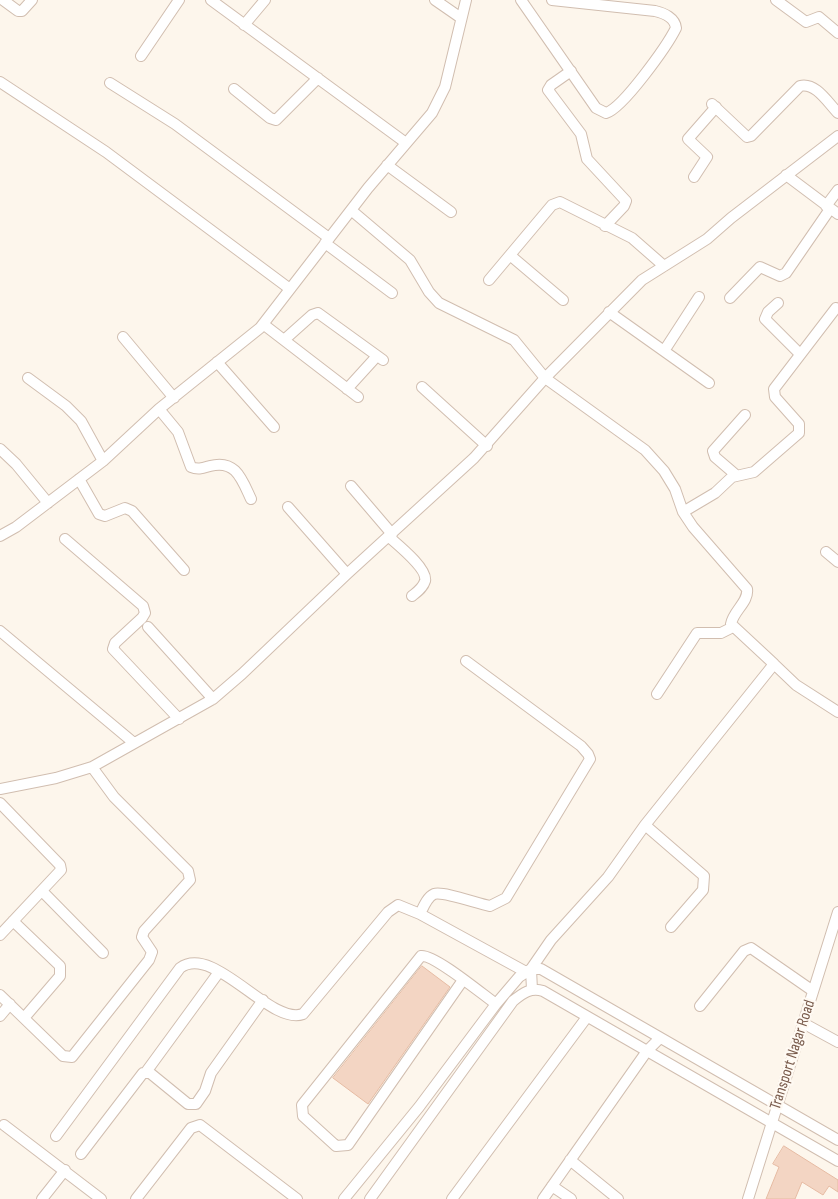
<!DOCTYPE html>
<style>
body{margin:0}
canvas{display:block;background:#fdf6ec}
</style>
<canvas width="838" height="1199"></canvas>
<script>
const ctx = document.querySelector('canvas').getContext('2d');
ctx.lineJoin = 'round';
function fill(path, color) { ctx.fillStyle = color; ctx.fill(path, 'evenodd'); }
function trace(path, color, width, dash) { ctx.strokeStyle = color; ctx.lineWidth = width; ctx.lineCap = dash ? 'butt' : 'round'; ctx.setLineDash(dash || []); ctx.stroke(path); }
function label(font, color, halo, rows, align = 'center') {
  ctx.font = font + ' "Sofia Sans Condensed",sans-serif'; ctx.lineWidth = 4.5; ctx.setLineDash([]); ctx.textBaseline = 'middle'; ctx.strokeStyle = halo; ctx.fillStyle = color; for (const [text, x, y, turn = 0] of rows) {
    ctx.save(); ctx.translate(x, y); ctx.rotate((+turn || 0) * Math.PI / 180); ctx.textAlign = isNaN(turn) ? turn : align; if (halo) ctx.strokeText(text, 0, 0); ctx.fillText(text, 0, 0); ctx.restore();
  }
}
const building = new Path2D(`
 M422 966 450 987 368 1104 333 1078Z
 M784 1146 838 1180V1192L829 1186 823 1195 802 1182 795 1199H766L779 1167 773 1164Z`);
fill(building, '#f3d5c3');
trace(building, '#e6bba3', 1);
const minor = new Path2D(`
 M3 0 18 11H22L32 0
 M211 0 406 143
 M435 0 461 18
 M521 0 596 108 606 113C623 108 667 46 676 28 675 18 664 13 655 11L552 0
 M776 0 806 22 819 17 838 33
 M244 25 265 0
 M141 56 179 0
 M571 71 551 85 548 90 581 134 587 159 626 201 624 206 605 226
 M0 82 106 152 290 289
 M110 83 175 124 329 238
 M234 89 270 118 276 120 318 78
 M712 104 747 137 751 136 800 86C816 82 828 103 838 113
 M387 165 451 212
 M786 175 838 214
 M694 177 707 157 688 139 716 107
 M826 206 838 190
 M351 210 410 260 429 292 439 303 514 340 545 378 645 450 664 471 675 489 683 512 693 527 747 589C749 602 733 611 731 624L774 664
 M325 243 392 293
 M511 256 563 300
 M489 280 552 205 560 202 632 238 664 266
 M730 298 760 267 780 276 786 273 830 209
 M778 303 768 312 765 319 800 354
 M609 312 709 383
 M263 324 358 397
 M123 337 174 398
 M284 340 312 315 318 313 383 360
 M664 351 699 297
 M217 362 274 427
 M28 378 66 406 81 421 103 461
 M422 387 487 446
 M347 389 377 356
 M159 409 178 432 191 467C198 470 203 468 210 466 236 459 242 480 251 499
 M0 449 16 464 48 503
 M736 475 715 457 713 451 745 415
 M79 479 99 514 105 516 125 508 132 511 184 570
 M351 486 392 534
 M288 507 347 574
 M683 512 715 493 732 477 754 472 799 433V424L775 397 774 389 836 308
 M0 536 16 527 103 461 159 409 260 328 368 188 432 113 445 87 466 0
 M389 537C398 545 428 569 425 581 423 588 417 592 412 596
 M65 539 143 606 145 613 142 618 115 643 113 649 179 719
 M826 552 838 562
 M148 627 213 699
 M0 631 134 743
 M657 694 697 633H721L733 627
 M0 789 56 778 92 767 213 699 242 674 347 574 474 458 545 378 642 280 707 239 731 218 838 136
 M0 803 60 865 61 870 0 935
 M645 825 704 876 703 890 671 927
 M42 891 103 953
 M420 914C423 908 427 897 434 894 444 891 478 904 490 906L506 898 590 759 588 754 581 746 466 661
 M13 921 60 966V976L24 1018
 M531 969H541L838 1140
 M531 969 532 990
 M463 980 348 1145 336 1146 303 1116 302 1105 421 956C434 954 482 994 496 1004
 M0 995 63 1056 72 1057 149 960 152 952 142 937 144 931 190 880 188 871 114 797 92 767
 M700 1006 744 951 751 948 813 991
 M0 1016 10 1004
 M803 1023 838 1042
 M146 1072 219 972
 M4 1125 101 1199
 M56 1136 180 968C214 943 270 1026 303 1014L388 912 398 905 420 914 526 972
 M81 1154 143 1073H150L188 1104H196L205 1091 211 1073 263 1000
 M570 1160 618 1199
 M552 1186 571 1199
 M42 1199 65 1170
 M136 1199 191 1128 200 1125 297 1199
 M344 1199 419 1107 496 1004 519 977 531 969 551 940 608 877 645 825 774 664 796 685 838 712
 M370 1199 513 1001C523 993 531 987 543 991L838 1161
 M452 1199 587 1017
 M543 1199 647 1051 660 1038
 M748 1199 838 912`);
trace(minor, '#d1beb0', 12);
trace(minor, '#fff', 10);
label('16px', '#7a5c4d', '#fffaf3', [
 ["Transport Nagar Road",793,1055,-72]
]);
</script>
